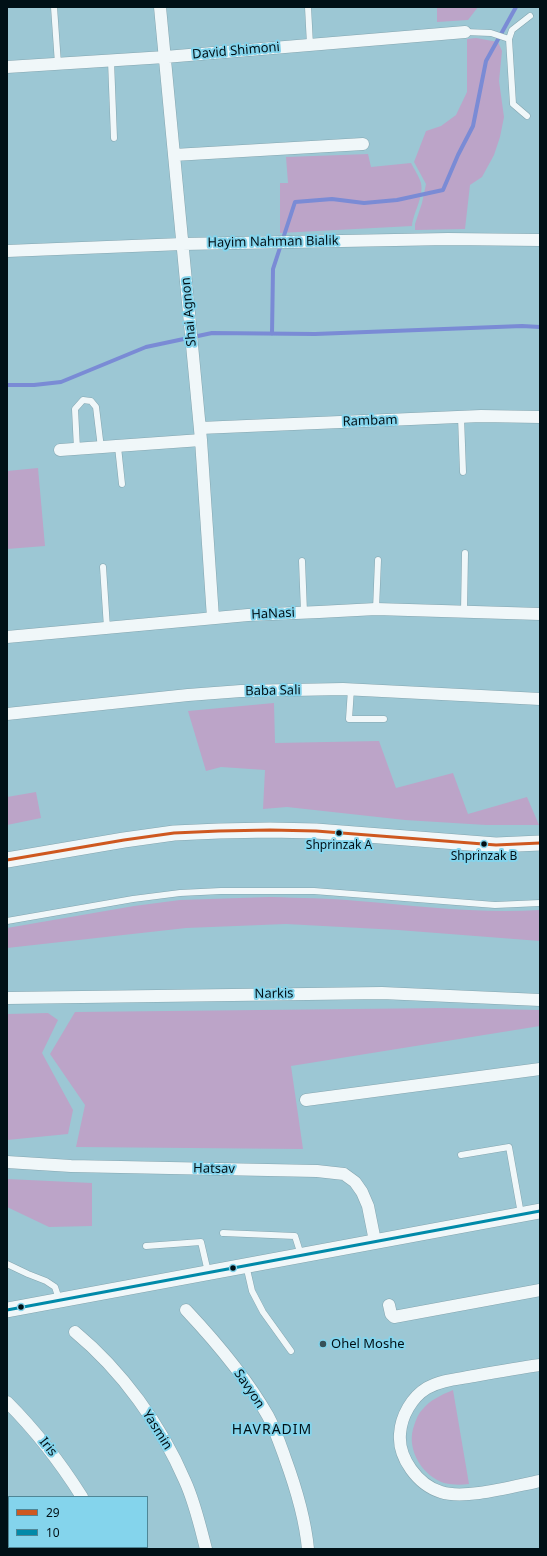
<!DOCTYPE html>
<style>
body{margin:0}
#map{position:relative;width:547px;height:1556px;overflow:hidden;background:#9cc7d4;font-family:"Noto Sans",sans-serif}
canvas{display:block}
.frame{position:absolute;inset:0;border:8px solid #001016;pointer-events:none}
.legend{position:absolute;left:8px;top:1496px;width:140px;height:52px;box-sizing:border-box;background:#84d4ec;border:1px solid #4f8696;margin:0;padding:5px 7px;list-style:none;font-size:12px;color:#001016}
.legend li{display:flex;align-items:center;gap:8px;height:20px}
.legend b{width:20px;border:1px solid #4f8696}
</style>
<div id="map">
<canvas width="547" height="1556"></canvas>
<div class="frame"></div>
<ul class="legend">
<li><b style="height:5px;background:#ce5820"></b>29</li>
<li><b style="height:5px;background:#008aa9"></b>10</li>
</ul>
</div>
<script>
const ctx = document.querySelector('canvas').getContext('2d');
ctx.lineJoin = 'round';
function fill(path, color) { ctx.fillStyle = color; ctx.fill(path, 'evenodd'); }
function trace(path, color, width, dash) { ctx.strokeStyle = color; ctx.lineWidth = width; ctx.lineCap = dash ? 'butt' : 'round'; ctx.setLineDash(dash || []); ctx.stroke(path); }
function label(font, color, halo, rows, align = 'center') {
  ctx.font = font + ' "Noto Sans",sans-serif'; ctx.lineWidth = 4; ctx.setLineDash([]); ctx.textBaseline = 'middle'; ctx.strokeStyle = halo; ctx.fillStyle = color; for (const [text, x, y, turn = 0] of rows) {
    ctx.save(); ctx.translate(x, y); ctx.rotate((+turn || 0) * Math.PI / 180); ctx.textAlign = isNaN(turn) ? turn : align; if (halo) ctx.strokeText(text, 0, 0); ctx.fillText(text, 0, 0); ctx.restore();
  }
}
fill(new Path2D(`
 M437 7H478L468 20 437 22Z
 M476 38 498 42 502 51 499 81 504 117 500 137 494 155 482 177 470 185 465 229 415 230V224L422 203 426 184 414 162 426 131 441 126 456 115 467 92V39Z
 M368 154 371 167 411 163C414 169 419 176 421 183 424 197 413 213 412 226L280 233V183H288L286 157Z
 M38 468 45 546 7 549V471Z
 M274 703 275 743 379 741 396 788 453 773 468 814 527 797 539 825H486L405 820 287 807 263 809 265 770 221 767 206 771 188 711Z
 M36 792 41 818 7 825V797Z
 M270 897C299 898 329 898 358 901 419 906 479 914 540 910V941L398 930 286 924 186 928 7 948V928L134 906 180 900Z
 M444 1008 540 1010V1026L291 1066 303 1149 76 1147 85 1105 50 1054 75 1012Z
 M48 1013 58 1020 42 1053 73 1110 68 1134 7 1140V1014Z
 M7 1179 92 1183V1226L49 1227 7 1207Z
 M453 1390 469 1484C460 1485 453 1485 444 1483 423 1476 407 1451 413 1429 415 1423 417 1415 422 1410 430 1400 441 1395 453 1390Z`), '#bca4c8');
trace(new Path2D(`
 M272 334 273 269 295 202 332 199 364 203 397 200 443 190 458 155 473 126 486 61 516 7
 M7 385H34L61 382 146 347 212 333 315 334 522 326 540 327`), '#7a8bd5', 4);
const service = new Path2D(`
 M54 7 58 64
 M308 7 310 45
 M465 32 491 33 509 39
 M111 61 114 138
 M527 116 513 104 509 39 512 30 530 16
 M461 417 463 472
 M118 447 122 484
 M77 449 75 409 83 400 91 401 96 407 101 448
 M302 561 304 612
 M103 567 107 628
 M376 609 378 560
 M464 611 465 553
 M351 689 349 719H384
 M7 921 133 899 180 893 221 891H314L495 905 540 903
 M461 1155 509 1147 521 1214
 M223 1233 295 1236 301 1255
 M146 1246 201 1242 208 1272
 M7 1264 28 1274 46 1281 55 1287 59 1299
 M246 1265 252 1291 263 1312 291 1351`);
const minor = new Path2D(`
 M160 7 201 440 213 618
 M7 67 165 57 465 32
 M174 155 363 144
 M7 251 182 244 448 239 540 240
 M200 428 481 416 540 417
 M60 450 201 440
 M7 637 248 615 319 612 376 609 540 614
 M7 714 188 695 241 691 343 689 540 699
 M7 998 382 993 540 1000
 M306 1100 540 1069
 M7 1162 71 1166 317 1171 344 1174 355 1182 362 1192 368 1206 375 1241
 M389 1305 391 1314 394 1317 540 1290
 M186 1310C216 1342 246 1377 268 1416 275 1429 280 1444 285 1458 296 1488 305 1517 308 1549
 M75 1332C122 1371 161 1425 185 1481 195 1503 200 1526 206 1549
 M540 1365C518 1368 496 1372 474 1376 458 1379 441 1380 427 1388 412 1397 401 1416 400 1434 398 1458 418 1485 441 1492 465 1500 514 1486 540 1481
 M7 1402C36 1431 60 1462 82 1497
 M102 1547V1549`);
const tertiary = new Path2D(`
 M7 860 124 840 174 833 219 831 270 830 316 831 496 845 540 843
 M7 1310 540 1211`);
trace(service, '#84a5af', 7);
trace(minor, '#84a5af', 13);
trace(tertiary, '#84a5af', 16);
trace(service, '#f0f7f9', 6);
trace(minor, '#f0f7f9', 12);
trace(tertiary, '#f0f7f9', 15);
trace(new Path2D(`
 M7 860 124 840 174 833 219 831 270 830 316 831 496 845 540 843`), '#ce5820', 3);
trace(new Path2D(`
 M7 1310 540 1211`), '#008aa9', 3);
for (const [x, y, r, color] of [
 [339,833,3.5,"#001016"],
 [484,844,3.5,"#001016"],
 [233,1268,3.5,"#001016"],
 [21,1307,3.5,"#001016"],
 [323,1344,4,"#375058"]
]) { const dot = new Path2D(); dot.arc(x, y, r, 0, 2 * Math.PI); ctx.fillStyle = color; ctx.fill(dot); trace(dot, '#84d4ec', 1.5); }
label('12px', '#001016', '#84d4ec', [
 ["Shprinzak A",339,846],
 ["Shprinzak B",484,857]
]);
label('13px', '#001016', '#84d4ec', [
 ["David Shimoni",236,51,-5],
 ["Hayim Nahman Bialik",273,242,-1],
 ["Shai Agnon",189,312,-95],
 ["Rambam",370,421,-2],
 ["HaNasi",273,614,-3],
 ["Baba Sali",273,691,-1],
 ["Narkis",274,994,-1],
 ["Hatsav",214,1169,1],
 ["Savyon",249,1389,56],
 ["Yasmin",157,1430,58],
 ["Iris",48,1447,51]
]);
label('13px', '#001016', '#84d4ec', [
 ["Ohel Moshe",331,1344]
], 'left');
ctx.letterSpacing = '1px';
label('14px', '#001016', '#84d4ec', [
 ["HAVRADIM",272,1430]
]);
ctx.letterSpacing = '0px';
</script>
